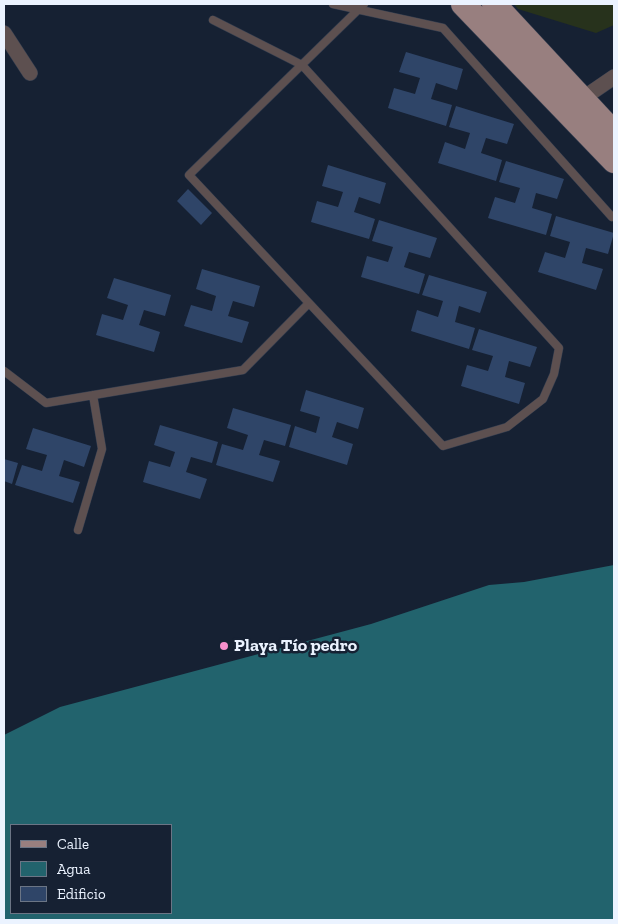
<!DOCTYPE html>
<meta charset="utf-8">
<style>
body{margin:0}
#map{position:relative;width:618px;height:924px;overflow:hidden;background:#162133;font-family:"Zilla Slab",serif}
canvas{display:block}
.frame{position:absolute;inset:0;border:5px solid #ebf3ff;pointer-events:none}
.legend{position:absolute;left:10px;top:824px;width:162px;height:90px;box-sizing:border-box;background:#162133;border:1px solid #6b7585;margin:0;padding:6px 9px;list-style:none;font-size:15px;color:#ebf3ff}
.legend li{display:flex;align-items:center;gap:10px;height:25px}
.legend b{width:25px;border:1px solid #6b7585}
</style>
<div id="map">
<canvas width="618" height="924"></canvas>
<div class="frame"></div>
<ul class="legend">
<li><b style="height:6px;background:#987f7f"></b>Calle</li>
<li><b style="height:14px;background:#22636d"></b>Agua</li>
<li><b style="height:14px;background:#2f4568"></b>Edificio</li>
</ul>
</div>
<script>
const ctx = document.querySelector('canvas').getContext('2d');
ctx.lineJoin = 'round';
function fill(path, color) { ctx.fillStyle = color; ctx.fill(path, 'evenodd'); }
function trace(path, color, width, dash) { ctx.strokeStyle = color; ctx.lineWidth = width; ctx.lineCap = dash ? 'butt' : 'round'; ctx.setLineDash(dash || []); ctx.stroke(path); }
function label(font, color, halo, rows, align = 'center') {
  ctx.font = font + ' "Zilla Slab",serif'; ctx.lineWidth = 5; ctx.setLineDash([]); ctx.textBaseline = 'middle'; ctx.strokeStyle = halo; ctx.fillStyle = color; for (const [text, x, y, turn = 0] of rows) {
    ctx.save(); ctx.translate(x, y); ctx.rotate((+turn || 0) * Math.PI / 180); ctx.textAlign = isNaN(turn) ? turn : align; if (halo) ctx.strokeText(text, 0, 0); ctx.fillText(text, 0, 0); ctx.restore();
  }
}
fill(new Path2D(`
 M514 4H614V25L596 33 518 9Z`), '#27321c');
fill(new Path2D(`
 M614 565V920H4V735L60 707 371 624 489 585 524 582ZM11 825H171V913H11Z`), '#22636d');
fill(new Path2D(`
 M406 52 463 69 457 90 436 83 431 99 452 105 446 126 388 108 394 88 415 94 420 78 399 72Z
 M456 106 514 124 507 144 486 138 481 153 502 160 496 181 438 163 445 142 465 149 470 133 449 127Z
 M506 161 564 179 557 199 536 193 532 208 552 214 546 235 488 218 495 197 515 203 520 188 499 182Z
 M328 165 386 183 380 204 359 197 354 212 375 219 369 239 311 222 317 201 338 207 343 192 322 186Z
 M188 189 212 213 201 225 177 201Z
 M556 216 614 233 608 254 586 248 582 263 603 269 596 290 538 272 545 252 565 258 570 242 550 236Z
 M379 220 437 238 430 258 409 252 404 267 425 274 419 294 361 277 367 256 388 262 393 247 372 241Z
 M202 269 260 286 254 307 233 301 228 316 249 322 242 343 184 326 191 305 212 311 216 296 196 289Z
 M429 275 487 292 480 313 459 306 455 322 475 328 469 349 411 331 417 310 438 317 443 301 422 295Z
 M114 278 171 295 165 316 144 310 139 325 160 332 154 352 96 335 102 314 123 320 128 305 107 298Z
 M479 329 537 347 530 367 509 361 505 377 525 383 519 404 461 386 467 365 488 371 493 356 472 350Z
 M306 390 364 408 358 429 337 422 332 437 353 444 347 465 289 447 295 426 316 433 320 417 300 411Z
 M233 408 291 425 285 446 264 440 259 455 280 461 273 482 216 465 222 444 243 450 248 435 227 428Z
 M160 425 218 442 212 463 191 457 186 472 207 479 200 499 143 482 149 461 170 467 175 452 154 445Z
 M33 428 91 446 84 467 64 460 59 476 80 482 73 503 15 485 22 465 42 471 47 455 26 449Z
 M4 459 18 463 12 484 4 481Z`), '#2f4568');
const service = new Path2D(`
 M333 4 443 28 612 217
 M213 20 302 65 559 348 554 374 543 399 507 427 443 446 189 175 364 4
 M4 371 46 403 243 370 309 303
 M78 530 102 449 93 395`);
const minor = new Path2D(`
 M4 33 30 73
 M576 103 614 77`);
const primary = new Path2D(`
 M463 4 614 161
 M494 4 614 133`);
trace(service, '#343e50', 9);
trace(minor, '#343e50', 16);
trace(primary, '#343e50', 25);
trace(service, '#5d5050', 8);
trace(minor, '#5d5050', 15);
trace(primary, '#987f7f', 24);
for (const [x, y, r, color] of [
 [224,646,5,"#f790cd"]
]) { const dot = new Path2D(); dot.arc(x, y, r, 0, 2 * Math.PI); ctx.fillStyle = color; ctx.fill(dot); trace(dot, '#162133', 2); }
label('bold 18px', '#ebf3ff', '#162133', [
 ["Playa Tío pedro",234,646]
], 'left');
</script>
